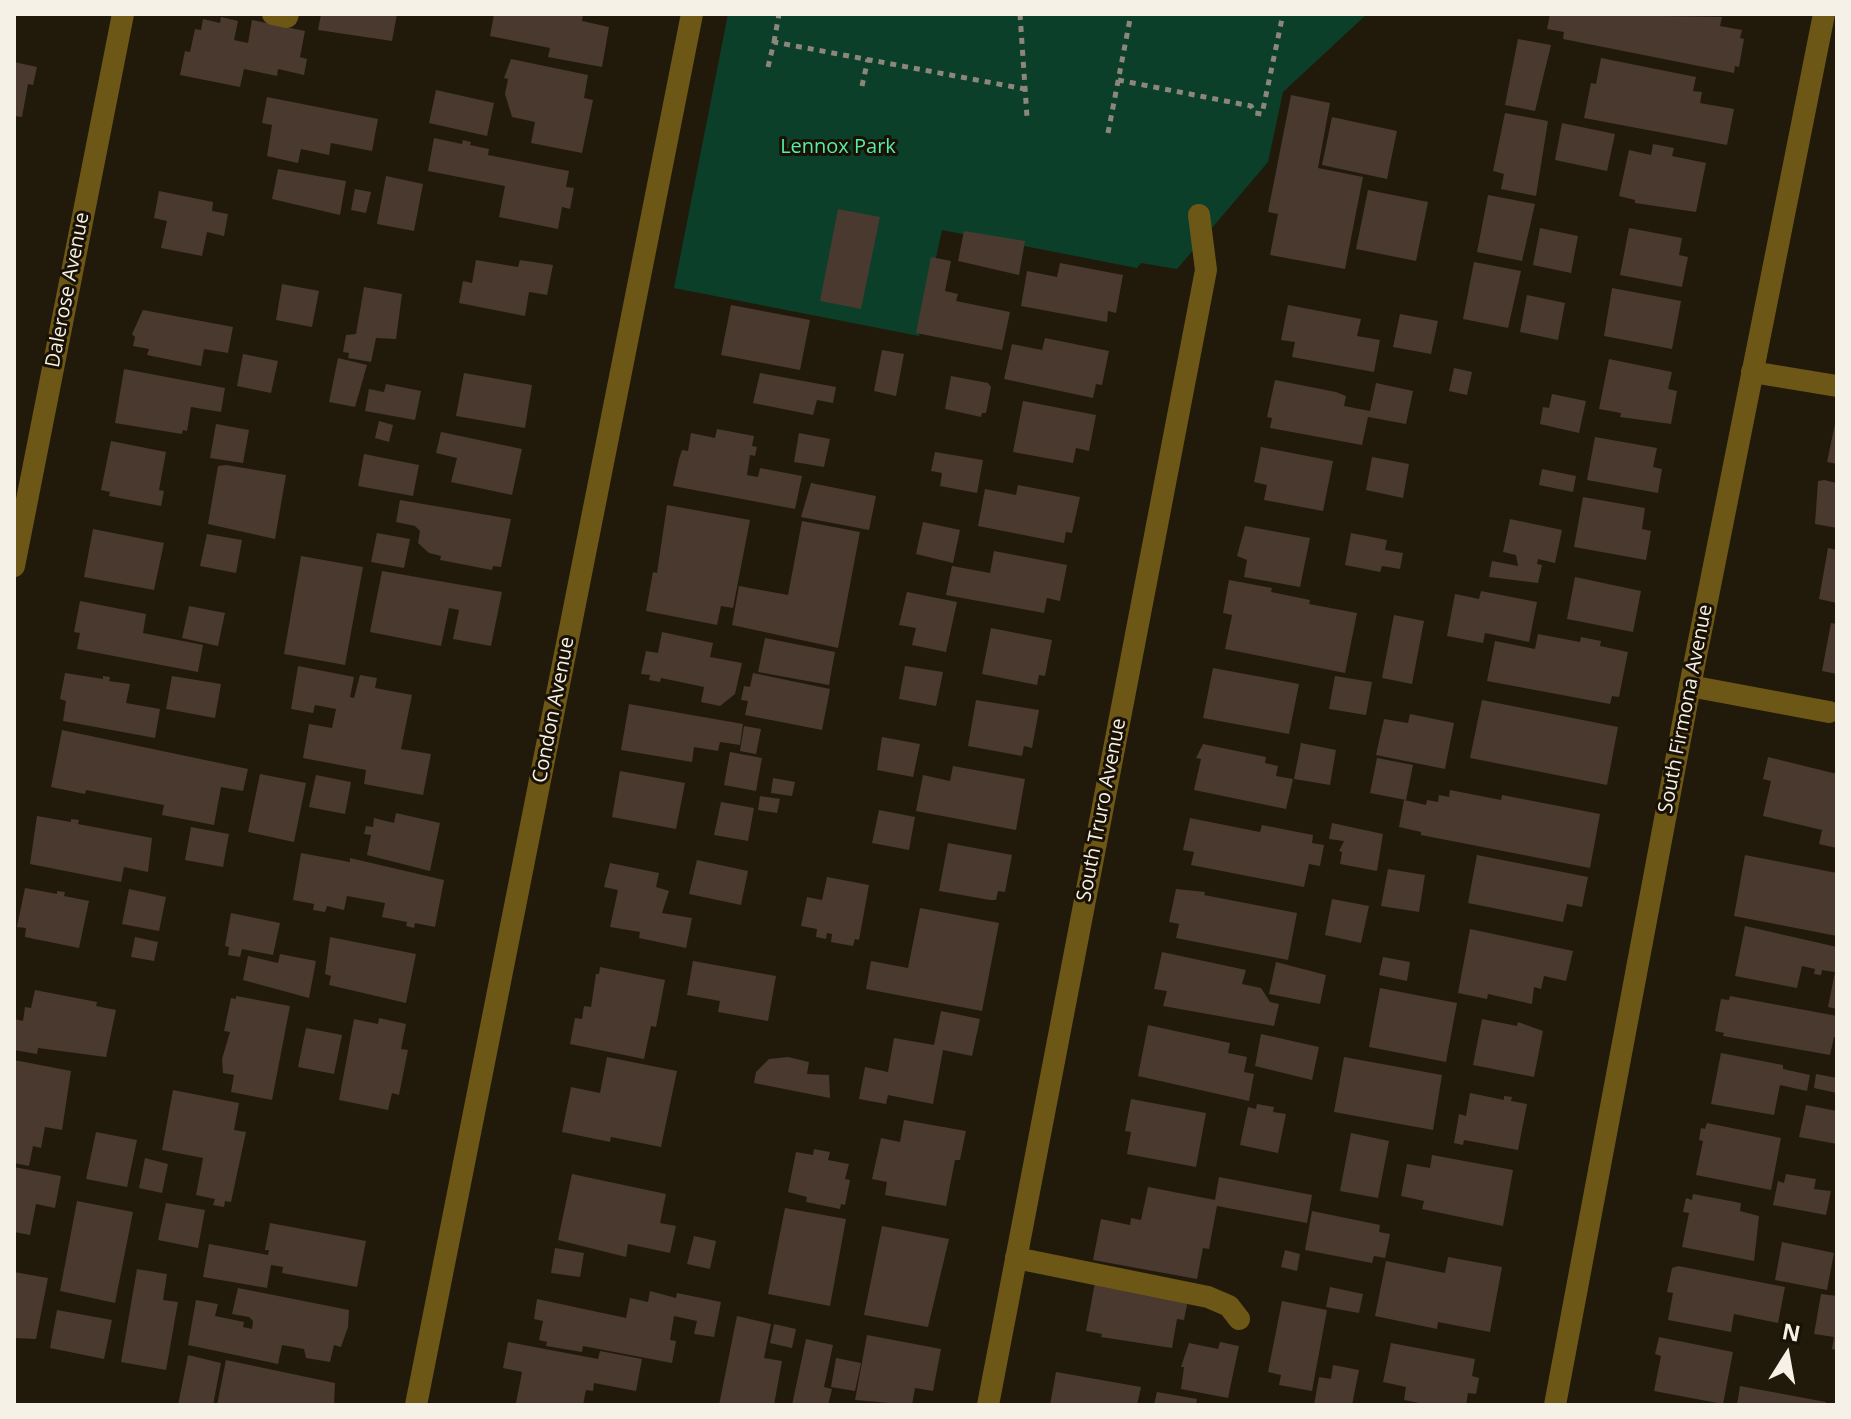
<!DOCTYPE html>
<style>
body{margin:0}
#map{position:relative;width:1851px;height:1419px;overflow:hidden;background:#211a0b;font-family:"Open Sans",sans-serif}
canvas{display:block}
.frame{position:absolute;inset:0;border:16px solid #f6f1e7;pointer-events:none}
.north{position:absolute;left:1747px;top:1315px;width:80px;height:80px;-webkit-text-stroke:6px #181104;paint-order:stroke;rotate:11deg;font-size:22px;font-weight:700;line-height:32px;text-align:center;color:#f6f1e7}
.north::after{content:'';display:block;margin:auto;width:28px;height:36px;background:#f6f1e7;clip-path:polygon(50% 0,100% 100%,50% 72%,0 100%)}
</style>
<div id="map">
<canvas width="1851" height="1419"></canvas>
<div class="frame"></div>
<div class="north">N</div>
</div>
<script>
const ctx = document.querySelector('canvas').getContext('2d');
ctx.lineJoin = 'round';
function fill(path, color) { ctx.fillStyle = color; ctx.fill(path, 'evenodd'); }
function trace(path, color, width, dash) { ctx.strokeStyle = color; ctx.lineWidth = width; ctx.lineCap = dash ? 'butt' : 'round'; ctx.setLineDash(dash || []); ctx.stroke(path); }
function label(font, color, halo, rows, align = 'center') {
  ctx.font = font + ' "Open Sans",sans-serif'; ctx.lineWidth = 6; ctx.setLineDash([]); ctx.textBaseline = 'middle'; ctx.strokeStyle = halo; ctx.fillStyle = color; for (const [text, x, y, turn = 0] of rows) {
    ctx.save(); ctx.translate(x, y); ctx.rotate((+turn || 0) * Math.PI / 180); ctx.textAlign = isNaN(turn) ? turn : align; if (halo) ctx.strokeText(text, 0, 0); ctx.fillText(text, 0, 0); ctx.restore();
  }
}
fill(new Path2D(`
 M728 14H1367L1283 92 1268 162 1177 269 1141 263 1137 268 942 230 919 336 674 288Z`), '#0b3f2a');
fill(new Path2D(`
 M321 14H397L392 41 318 30Z
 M494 14H583L582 21 609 27 602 67 548 57 550 48 490 36Z
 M1550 14 1722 17 1720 26 1742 30 1740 38 1744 39 1739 67 1735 66 1734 73 1563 39 1564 32 1547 29Z
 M221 17 238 21 234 40 248 43 252 20 305 31 300 57 307 59 304 75 278 69 277 76 244 69 240 87 180 75 185 51 190 52 195 29 201 30 203 19 220 23Z
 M1518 39 1551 45 1535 111 1505 105Z
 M1601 58 1696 77 1693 91 1702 92 1700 103 1734 109 1727 145 1584 118 1591 83 1596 84Z
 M511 59 588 75 584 98 593 100 582 153 531 143 535 122 512 117 505 94 508 79 504 78Z
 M14 62 37 67 33 85 28 84 22 117 14 116Z
 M436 90 494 103 487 136 429 123Z
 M1291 95 1330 103 1318 168 1363 177 1345 269 1270 255 1278 214 1268 212Z
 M267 97 378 119 372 151 331 143 329 155 301 149 298 163 267 156 272 125 262 123Z
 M1505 113 1548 121 1536 196 1501 189 1504 174 1493 171Z
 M1332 117 1397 131 1387 179 1322 165Z
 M1562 123 1615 134 1607 171 1555 160Z
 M434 138 462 144 463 140 471 142 470 145 489 149 488 155 569 171 566 187 574 188 570 209 562 207 558 229 499 217 505 186 428 171Z
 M1653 144 1674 148 1672 156 1706 163 1696 212 1635 203V200L1619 196 1629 150 1651 155Z
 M278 169 346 181 340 215 272 199Z
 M386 176 423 184 414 231 377 224Z
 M355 189 371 192 366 213 351 210Z
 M1368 190 1428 202 1416 261 1356 249Z
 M159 191 213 202 212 211 228 214 224 236 207 232 202 256 161 248 167 221 154 218Z
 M1488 195 1535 204 1522 261 1477 252Z
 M838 209 880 217 861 309 820 301Z
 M1540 228 1578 236 1571 273 1533 265Z
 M1629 228 1682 238 1679 255 1688 257 1682 287 1620 275Z
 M964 231 1025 241 1019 275 958 261Z
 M931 257 951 261 945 291 958 294 956 301 1010 312 1002 350 916 333Z
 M476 260 518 267 520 260 553 265 547 295 529 292 525 316 459 303 463 281 472 283Z
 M1474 262 1521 271 1508 328 1463 319Z
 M1060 263 1123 275 1116 313 1108 311 1107 322 1021 306 1027 271 1057 277Z
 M282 284 319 291 312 327 276 320Z
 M364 287 402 294 396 339 376 338 371 362 348 358 349 353 343 352 346 335 356 334Z
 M1612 288 1681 301 1672 349 1604 336Z
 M1527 295 1565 303 1558 340 1520 332Z
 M731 305 810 320 800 370 721 355Z
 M1288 305 1361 319 1357 336 1380 340 1374 372 1292 357 1295 342 1281 340Z
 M143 310 233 327 228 353 204 349 201 366 147 355 149 349 133 346 135 337 132 334Z
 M1400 314 1438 321 1431 354 1393 347Z
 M1045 338 1109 351 1102 385 1096 384 1093 398 1004 379 1012 344 1042 350Z
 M882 350 904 354 896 396 874 391Z
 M243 354 278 361 271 393 237 386Z
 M338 358 367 365 355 407 329 402Z
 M1609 359 1672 372 1668 389 1677 391 1671 424 1620 417 1621 413 1599 409Z
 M1454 368 1472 372 1467 395 1449 391Z
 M124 369 225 388 221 412 191 407 187 431 183 430 182 434 115 423Z
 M464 373 532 385 525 428 456 416Z
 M760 373 836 387 833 403 817 400 813 415 753 403Z
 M951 376 988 383 991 387 986 413H982L981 417 945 409Z
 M1275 380 1336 392 1346 396 1344 406 1370 411 1376 383 1413 391 1406 424 1368 417 1362 445 1270 428 1272 418 1267 417Z
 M386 384 421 391 415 420 365 411 369 389 384 392Z
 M1552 394 1586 401 1579 433 1540 424 1543 407 1549 408Z
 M1023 401 1096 415 1089 451 1076 448 1073 463 1013 452Z
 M1836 419H1837V464L1827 462Z
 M379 421 393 425 389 442 375 438Z
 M216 424 249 430 243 463 210 458Z
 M717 429 754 436 752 446 757 447 755 456 750 455 747 475 758 477 760 468 802 476 795 509 673 486 679 459 682 450 688 451 691 433 715 438Z
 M441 432 522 449 512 495 451 482 457 458 436 453Z
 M799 433 830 439 824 467 794 462Z
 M1595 437 1657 448 1653 467 1662 469 1658 493 1587 480Z
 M111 441 166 452 159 490 164 491 161 506 109 496 110 492 101 490Z
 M1261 447 1333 461 1323 511 1264 500 1267 485 1254 482Z
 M935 452 983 460 977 493 940 486 942 473 931 471Z
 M364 454 419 465 413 496 358 486Z
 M1372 457 1409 464 1403 498 1366 490Z
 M226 465 286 475 275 539 208 524 218 466Z
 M1542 469 1576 476 1573 492 1539 485Z
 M1824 480 1837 483V528L1815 524 1818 481Z
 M811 483 876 496 869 530 801 517Z
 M1018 485 1080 497 1072 533 1066 532 1064 543 978 526 985 489 1016 495Z
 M1583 497 1645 508 1642 529 1651 531 1646 560 1574 547Z
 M400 500 511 519 501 567 493 566 492 570 440 560 441 556 429 553 418 543 420 531 415 526 396 522Z
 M667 505 750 520 733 608 721 606 717 625 646 611 653 572 657 573Z
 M1510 519 1562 530 1555 563 1538 559 1537 564 1542 565 1538 583 1489 577 1492 561 1518 566 1516 555 1503 552Z
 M802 521 860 532 838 648 732 625 739 586 788 595Z
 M923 522 960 530 953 563 916 554Z
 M1245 526 1310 538 1300 587 1244 577 1247 560 1237 556Z
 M93 529 164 543 154 590 84 577Z
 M377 533 410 539 404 568 371 562Z
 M1351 533 1387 540 1385 550 1403 553 1400 569 1382 566 1380 572 1345 565Z
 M207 534 242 540 236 573 200 566Z
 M1828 548 1837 550V603L1819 599Z
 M994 551 1067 565 1060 601 1047 598 1044 613 946 595 952 566 990 573Z
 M301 556 363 567 345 665 284 654Z
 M382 571 502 592 491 646 453 639 459 610 449 608 441 646 370 632Z
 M1575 577 1641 591 1633 632 1567 619Z
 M1229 580 1272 588 1271 592 1310 600 1309 604 1357 613 1345 673 1225 649 1232 615 1223 613Z
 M1481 591 1537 602 1529 642 1485 633 1483 643 1447 636 1455 594 1479 599Z
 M907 592 957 602 946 652 912 645 916 628 899 625Z
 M80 601 146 614 143 633 203 645 198 672 77 649 80 633 74 632Z
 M189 606 225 613 218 646 182 638Z
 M1394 615 1424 621 1412 684 1382 678Z
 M1831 623 1837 624V674L1822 671Z
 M991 628 1052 640 1045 676 1039 675 1037 685 982 674Z
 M662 632 713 643 710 657 742 663 735 694 720 706 701 702 704 687 661 678 660 682 649 680 650 675 641 674 646 651 658 653Z
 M1538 634 1580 642 1581 637 1601 641 1600 646 1628 652 1619 697 1612 696 1610 704 1487 681 1495 641 1535 649Z
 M765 638 835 652 829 685 758 672Z
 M298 666 354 677 350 697 354 698 360 675 377 678 375 688 412 695 401 749 431 754 423 795 364 784 366 770 303 758 309 724 332 728 336 709 315 705 313 713 291 709Z
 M905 666 943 672 936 706 899 699Z
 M1213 668 1299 684 1289 734 1203 718Z
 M65 673 103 679V676L110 677 109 681 130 684 126 703 160 709 155 738 63 721 66 701 60 699Z
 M753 673 830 689 822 730 745 715 748 701 741 700 744 686 750 687Z
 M172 676 221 684 215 718 166 709Z
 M1335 676 1372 682 1366 715 1329 709Z
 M976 700 1039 710 1032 748 1024 746 1022 756 968 746Z
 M1482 700 1618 727 1607 785 1470 758Z
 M629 704 743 724 740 745 720 742 718 751 694 747 692 762 621 750Z
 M1410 714 1454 723 1445 769 1376 755 1384 719 1408 723Z
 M744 726 761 729 756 754 740 751Z
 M62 730 248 769 243 791 221 787 214 825 162 815 164 805 86 790 85 794 51 787Z
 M882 737 920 744 913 777 877 770Z
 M1301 743 1336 750 1330 785 1294 779Z
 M1203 744 1266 757 1265 763 1278 766 1276 776 1293 779 1286 809 1194 790 1201 759 1196 758Z
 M730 752 762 758 756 791 724 785Z
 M1768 757 1837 774V848L1819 844 1822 830 1763 816 1771 781 1763 779Z
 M1377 758 1413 765 1406 800 1370 793Z
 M953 766 1025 779 1016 830 916 811 923 775 950 781Z
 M620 771 685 783 676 829 612 817Z
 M260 774 306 783 294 842 248 832Z
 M316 775 351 782 345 814 309 807Z
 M773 778 795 782 792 796 771 793Z
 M1450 790 1501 800 1502 795 1600 814 1590 868 1421 835V832L1399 827 1404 800 1426 805 1427 800 1438 802 1439 795 1449 797Z
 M760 796 780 799 777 813 758 810Z
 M721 802 754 808 748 841 714 835Z
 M879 810 915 817 909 850 872 843Z
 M396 813 440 823 430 871 367 855 371 835 364 834 366 826 373 827 374 818 394 823Z
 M37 816 71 822V819L79 820 78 824 152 838 148 872 124 867 121 882 30 864Z
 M1190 818 1260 832 1262 825 1313 835 1312 843 1324 845 1320 866 1309 864 1304 887 1191 865 1194 852 1183 850Z
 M1332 823 1383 834 1377 871 1340 864 1342 852 1339 851 1344 841 1329 839Z
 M191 827 229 834 223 867 185 860Z
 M948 843 1012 855 1005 892 998 891 996 900H990L939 891Z
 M301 853 350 862V858L444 880 435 927 415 923 414 928 406 926 407 922 382 917 385 903 347 896 344 910 327 906 325 912 313 910 314 904 293 900Z
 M1477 855 1588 877 1582 907 1567 904 1563 922 1468 903Z
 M1745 855 1837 873V936L1734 916Z
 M697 860 748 871 741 905 689 894Z
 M610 863 659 873 656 887 669 891 662 913 692 918 686 948 639 938 640 932 610 927 618 890 604 887Z
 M1388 869 1425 875 1419 912 1381 906Z
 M827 877 869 885 859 940 855 939 853 946 831 942 832 934 827 933 826 939 816 937 817 929 801 926 807 897 822 900Z
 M25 888 57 894V891L65 892 64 896 89 901 79 948 25 937 26 928 17 927Z
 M129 889 166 897 159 931 122 924Z
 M1176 889 1205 892 1204 895 1297 913 1288 960 1176 938 1179 924 1169 922Z
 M1332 899 1369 906 1361 943 1325 935Z
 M920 908 999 923 982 1011 866 989 871 961 908 968Z
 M231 913 280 923 273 955 242 949 240 957 228 955 229 947 225 946Z
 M1745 926 1837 947V1009L1828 1007 1835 972 1822 970 1821 975 1814 974 1815 969 1802 966 1797 988 1735 976Z
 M1470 929 1573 951 1566 981 1544 976 1541 989 1534 987 1532 1004 1488 994 1487 999 1458 993Z
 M135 937 158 942 154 961 131 957Z
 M330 937 416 954 406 1003 329 985 331 976 325 974Z
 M1162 952 1246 970 1242 984 1261 988 1270 1002 1279 1004 1274 1026 1163 1006 1167 991 1154 989Z
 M280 954 316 961 309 998 243 980 248 956 278 963Z
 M1383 957 1410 962 1407 981 1379 975Z
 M693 961 776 976 768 1021 718 1012 720 1001 687 995Z
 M1276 962 1326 975 1320 1004 1269 994Z
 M600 967 665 980 656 1027 651 1026 644 1059 570 1044 575 1018 582 1019 584 1006 591 1007 596 974H599Z
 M1380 988 1457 1003 1446 1062 1369 1047Z
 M35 990 97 1002 96 1006 116 1010 106 1057 38 1048 37 1054 14 1050V1019L23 1021 25 1007 31 1008Z
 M236 996 290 1006 272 1100 231 1092 234 1075 223 1073 222 1059 230 1032 224 1031 231 998 236 999Z
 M1730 996 1837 1016V1037H1834L1830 1055 1723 1036 1724 1033 1715 1031 1721 999 1729 1000Z
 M941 1011 980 1019 972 1056 943 1050 933 1104 888 1095 886 1104 859 1099 865 1067 888 1072 894 1038 934 1045Z
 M379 1018 406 1024 401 1049 408 1050 399 1095 392 1093 388 1110 339 1100 354 1019 378 1024Z
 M1482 1019 1517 1026 1518 1022 1543 1031 1534 1077 1473 1065Z
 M1148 1025 1230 1043 1228 1053 1247 1057 1244 1072 1254 1074 1249 1101 1138 1076Z
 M306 1028 342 1035 334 1074 298 1067Z
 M1261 1034 1319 1047 1312 1080 1255 1066Z
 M1721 1053 1783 1065V1069L1810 1075 1807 1091 1780 1085 1774 1115 1711 1104Z
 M607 1057 677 1071 661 1147 611 1137 610 1142 562 1132 571 1087 600 1093Z
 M788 1057 809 1062 807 1074 829 1075 830 1098 754 1083 756 1072 769 1059Z
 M1344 1057 1442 1075 1433 1130 1334 1112Z
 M14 1060 71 1071 62 1130 45 1127 41 1148 33 1146 29 1166 14 1163Z
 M1816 1074 1837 1078V1093L1814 1088Z
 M173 1090 239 1103 234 1130 246 1132 231 1202 225 1201 224 1207 213 1205 215 1199 196 1195 203 1158 162 1150Z
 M1470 1093 1504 1100V1096L1512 1097 1511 1101 1527 1104 1518 1150 1464 1140 1463 1145 1454 1143 1459 1114 1466 1116Z
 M1131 1099 1206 1113 1196 1167 1127 1154 1131 1132 1125 1131Z
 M1257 1104 1274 1107 1273 1112 1286 1114 1278 1153 1240 1145 1248 1107 1256 1109Z
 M1806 1105 1837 1111V1144L1799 1137Z
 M904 1120 966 1131 960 1160H955L946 1206 885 1195 887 1182 872 1179 881 1138 900 1142Z
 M1707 1123 1781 1138 1771 1190 1696 1175 1703 1141 1699 1140 1701 1128 1705 1129Z
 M96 1132 137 1140 127 1187 86 1179Z
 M1351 1133 1389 1141 1378 1198 1340 1191Z
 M814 1149 830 1152 828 1160 849 1164 845 1179 850 1180 845 1205 841 1204 840 1209 806 1202 807 1197 788 1192 796 1152 813 1155Z
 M1432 1155 1513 1170 1503 1226 1422 1209 1424 1201 1401 1196 1407 1164 1430 1168Z
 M145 1158 168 1164 162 1193 139 1188Z
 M14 1167 61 1176 55 1208 36 1204 30 1235 14 1232Z
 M572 1174 666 1194 660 1223 676 1226 670 1253 628 1244 626 1257 558 1240Z
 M1786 1174 1816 1179 1814 1189 1831 1191 1826 1215 1773 1205 1778 1181 1784 1183Z
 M1219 1177 1312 1195 1307 1223 1217 1206 1209 1249 1203 1248 1197 1279 1093 1260 1101 1219 1130 1225 1131 1218 1141 1220 1148 1187 1215 1200Z
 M1693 1194 1741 1203 1740 1211 1759 1216 1754 1261 1682 1247 1689 1213 1683 1212 1686 1198 1692 1200Z
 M77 1201 133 1212 115 1303 60 1291Z
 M166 1203 205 1210 198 1248 158 1240Z
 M785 1208 846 1219 830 1306 768 1294Z
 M1312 1211 1380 1225 1379 1232 1390 1234 1385 1258 1374 1256 1372 1263 1305 1250Z
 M270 1223 366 1241 357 1287 282 1273 283 1267 271 1265 267 1288 203 1277 209 1244 268 1255 269 1250H265Z
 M882 1226 949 1239 928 1327 864 1315Z
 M694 1236 716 1241 710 1269 687 1264Z
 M1782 1242 1834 1253 1827 1290 1775 1280Z
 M555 1248 584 1253 580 1277 551 1273Z
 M1285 1250 1300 1254 1297 1271 1281 1267Z
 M1448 1257 1502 1267 1490 1332 1438 1322 1437 1329 1375 1316 1386 1261 1445 1273Z
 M1678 1266 1785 1287 1778 1323 1734 1314 1731 1332 1668 1320 1673 1293 1667 1292 1672 1268Z
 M137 1269 167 1274 163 1300 178 1302 166 1370 121 1362Z
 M14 1272 48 1278 36 1339 14 1338Z
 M1095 1282 1188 1300 1184 1320 1177 1319 1172 1348 1101 1337 1102 1334 1086 1331Z
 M1330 1287 1363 1294 1359 1313 1326 1307Z
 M238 1288 349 1310 348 1327 341 1347 334 1345 330 1362 306 1358 304 1349 282 1345 278 1364 188 1345 196 1300 218 1304 215 1316 244 1322 243 1327 252 1329 253 1321 249 1317 232 1314Z
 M650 1291 676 1298 677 1293 721 1302 714 1337 694 1334 697 1321 674 1316 670 1340 676 1341 672 1363 583 1346 582 1352 546 1346 547 1342 539 1340 543 1321 534 1319 537 1299 626 1318 630 1298 648 1302Z
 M1821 1294 1837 1296V1350L1832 1349 1834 1337 1814 1334Z
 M1282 1301 1327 1310 1312 1391 1279 1385 1281 1375 1268 1372Z
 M57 1310 112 1320 104 1359 50 1348Z
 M737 1316 771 1324 764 1358 782 1361 774 1405H719Z
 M774 1324 796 1329 792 1348 770 1343Z
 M867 1335 941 1349 933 1391 915 1388 912 1405 855 1400Z
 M1659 1337 1733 1352 1723 1404 1654 1391 1661 1356 1655 1354Z
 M806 1339 833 1345 824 1387 832 1389 828 1405H792Z
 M508 1342 598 1359 600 1351 642 1359 636 1391 594 1383 593 1391 586 1390 583 1405 516 1403 522 1372 503 1368Z
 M1220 1342 1239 1346 1228 1398 1181 1389 1184 1367H1181L1189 1343 1218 1349Z
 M1391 1343 1475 1359 1472 1376 1479 1378 1476 1394 1468 1393 1466 1405H1430L1404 1400 1406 1387 1383 1382Z
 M188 1355 221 1363 213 1405H178Z
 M836 1358 861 1363 855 1391 831 1387Z
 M226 1360 335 1383 334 1405H217Z
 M1333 1365 1359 1370 1352 1405H1314L1319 1377 1331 1379Z
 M1056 1372 1141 1387 1137 1405H1050Z
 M1740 1386 1826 1402V1405H1737Z
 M1157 1392 1197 1399 1196 1405H1154Z`), '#49392f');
trace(new Path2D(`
 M1020 14 1027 117
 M774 42 779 14
 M768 67 774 42 1025 89
 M1118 80 1251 106 1255 113 1262 114 1283 14
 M862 86 868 59
 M1108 133 1131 14`), '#8d877b', 5, [6, 6]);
trace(new Path2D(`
 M273 14 287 17 288 14
 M1752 372 1837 386
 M1690 686 1829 712
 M1016 1258 1208 1297 1229 1306 1239 1319`), '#6d5716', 22);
trace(new Path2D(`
 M14 566 123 14
 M416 1405 692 14
 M988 1405 1206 270 1199 215
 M1555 1405 1690 686 1824 14`), '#6d5716', 22);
label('20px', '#56ecab', '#181104', [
 ["Lennox Park",838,147]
]);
label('20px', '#f6f1e7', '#181104', [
 ["Dalerose Avenue",68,290,-79],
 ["South Firmona Avenue",1686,709,-79],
 ["Condon Avenue",554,710,-79],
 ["South Truro Avenue",1102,810,-79]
]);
</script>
